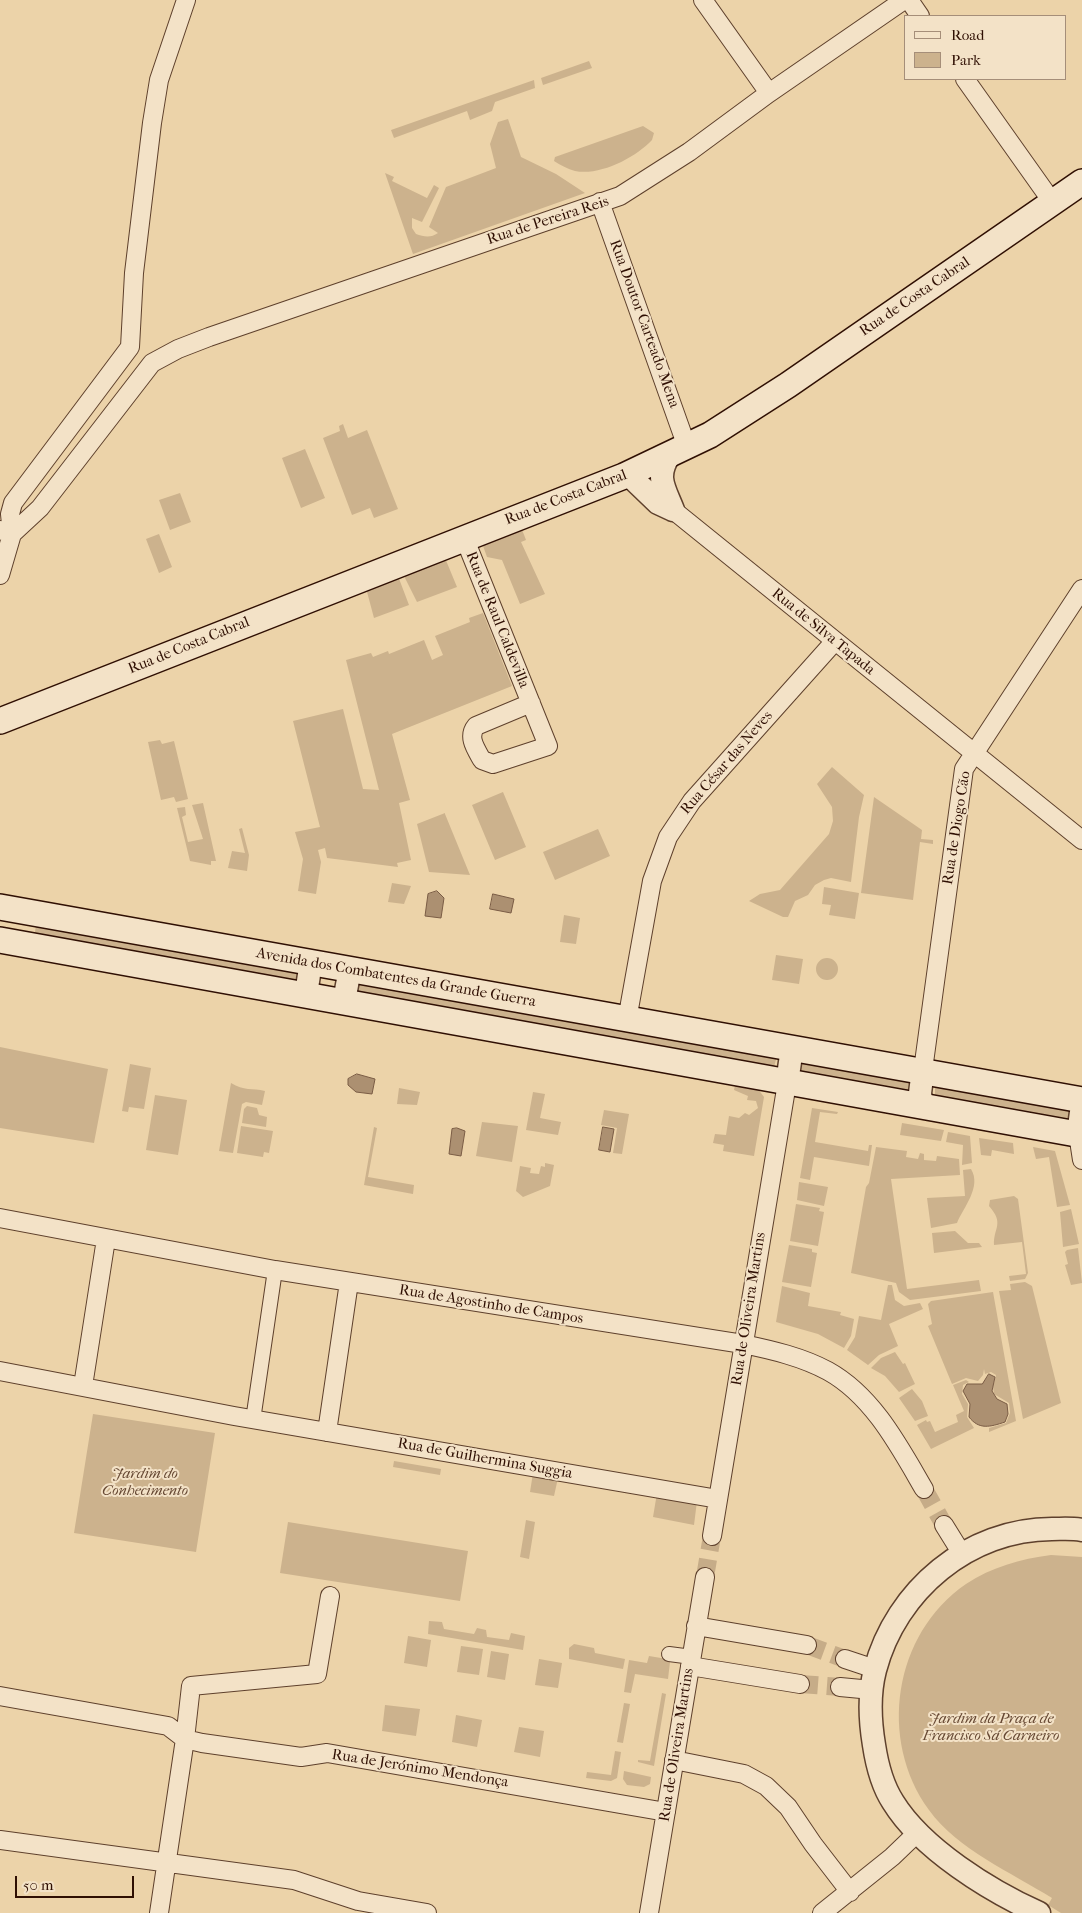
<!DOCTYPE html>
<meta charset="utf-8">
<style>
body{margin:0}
#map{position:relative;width:1082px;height:1913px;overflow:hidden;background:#ecd3a9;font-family:"IM FELL French Canon",serif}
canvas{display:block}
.legend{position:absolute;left:904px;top:15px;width:162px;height:65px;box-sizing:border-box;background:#f3e2c7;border:1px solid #a58e79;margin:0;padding:6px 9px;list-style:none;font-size:15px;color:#2f0f03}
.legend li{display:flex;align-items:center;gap:10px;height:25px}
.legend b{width:25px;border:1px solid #a58e79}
.scale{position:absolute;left:15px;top:1876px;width:119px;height:22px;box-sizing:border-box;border:2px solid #2f0f03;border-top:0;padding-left:6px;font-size:15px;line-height:18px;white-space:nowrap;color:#2f0f03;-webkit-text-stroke:4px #f3e2c7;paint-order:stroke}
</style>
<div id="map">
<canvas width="1082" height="1913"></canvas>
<ul class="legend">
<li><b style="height:6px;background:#f3e2c7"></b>Road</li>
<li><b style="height:14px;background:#ccb28d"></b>Park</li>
</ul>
<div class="scale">50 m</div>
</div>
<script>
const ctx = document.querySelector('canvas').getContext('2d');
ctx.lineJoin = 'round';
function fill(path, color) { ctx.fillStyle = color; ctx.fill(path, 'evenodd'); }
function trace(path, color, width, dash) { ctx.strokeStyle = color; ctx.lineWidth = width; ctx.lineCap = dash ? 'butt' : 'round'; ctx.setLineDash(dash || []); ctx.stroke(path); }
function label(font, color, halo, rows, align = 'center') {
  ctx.font = font + ' "IM FELL French Canon",serif'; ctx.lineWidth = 4; ctx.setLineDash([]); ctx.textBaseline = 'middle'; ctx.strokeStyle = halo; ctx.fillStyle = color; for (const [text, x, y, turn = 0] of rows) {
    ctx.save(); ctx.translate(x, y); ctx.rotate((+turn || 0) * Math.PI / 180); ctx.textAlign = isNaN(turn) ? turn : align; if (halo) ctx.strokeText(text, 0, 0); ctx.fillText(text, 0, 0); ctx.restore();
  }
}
fill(new Path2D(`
 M589 61 592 68 543 85 541 78Z
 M534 80 535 88 495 102 492 111 470 120 467 111 394 138 391 130Z
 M508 119 521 157 556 174 585 193 413 254 385 173 394 177 392 181 427 198 434 185 439 188 422 222 412 218V228L416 234C424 237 431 238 438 233L429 227 446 187 496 168 490 144 498 122Z
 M643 126 654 133 652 140C635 158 600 176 575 171 568 169 560 165 554 161L555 157Z
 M343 424 348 438 367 430 398 509 374 518 370 508 352 515 323 438 340 431 339 426Z
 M305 449 325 498 301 508 282 458Z
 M180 493 191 522 170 530 159 500Z
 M521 527 526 540 521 542 545 594 520 604 502 560 487 557 482 543Z
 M159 534 172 567 159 573 146 539Z
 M445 558 457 587 417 602 403 574Z
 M398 576 409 605 374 618 366 588Z
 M483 613 512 686 392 734 410 800 399 803 411 860 397 863 398 867 327 858 325 848 318 850 321 862 316 894 298 891 303 859 295 832 320 827 293 721 343 709 363 789 379 790 346 660 371 653 373 657 388 651 389 654 424 640 432 660 443 655 435 636 470 622 469 618Z
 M160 740 162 744 174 741 188 799 176 802 174 797 161 800 148 742Z
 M832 767 864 795 859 817 851 882 831 878 824 880 815 885 808 895 795 901 788 917H783L749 901 760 894 780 890 829 834 833 821 832 807 817 784Z
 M503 792 526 847 495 860 472 805Z
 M874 797 922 830 921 839 933 840V844L920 842 913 900 861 893Z
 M203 803 216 861H211V865L190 861 177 808 185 807 186 815 182 817 188 842 203 839 192 805Z
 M445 813V814L470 875 429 872 417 824Z
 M242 828 249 855 247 871 228 868 232 851 245 853 239 829Z
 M598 829 610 856 555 880 543 852Z
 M392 883 411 886 404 904 388 902Z
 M824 887 859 893 855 919 829 915 831 905 822 904Z
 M564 915 580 918 576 944 560 942Z
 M37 919 300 967 296 986 34 938Z
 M776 955 803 959 799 984 772 980Z
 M816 969a11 11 0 1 1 22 0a11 11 0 1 1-22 0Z
 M357 977 777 1056 774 1067 771 1068 354 994Z
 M0 1047 108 1069 94 1143 0 1128Z
 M798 1061 911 1080 909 1090 906 1093 800 1076Z
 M130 1064 151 1068 144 1109 129 1107 128 1112 122 1111Z
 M231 1083C244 1091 252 1088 265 1091L262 1105 246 1102 242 1104 233 1153 219 1151Z
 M735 1085 758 1089 764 1097 754 1156 723 1151 724 1145 713 1143 715 1134 726 1135 729 1116 739 1118 745 1113 749 1115 758 1108 756 1101 747 1100 748 1096 734 1090Z
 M935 1086 1071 1106 1070 1118 1067 1121 935 1097Z
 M399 1088 420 1092 417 1105 397 1104Z
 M533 1092 545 1094 540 1118 561 1122 558 1135 526 1130Z
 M155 1095 187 1100 178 1155 146 1150Z
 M247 1106 257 1108 259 1115 267 1117 266 1127 242 1123 244 1109Z
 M812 1108 838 1112 837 1114 820 1112 815 1142 868 1151 869 1145H872L869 1166 814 1157 810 1180 800 1178Z
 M604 1110 629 1114 622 1154 613 1153 617 1128 601 1125Z
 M482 1122 518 1126 512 1162 476 1156Z
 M902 1123 944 1130 941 1141 900 1135Z
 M241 1126 273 1131 269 1153 264 1152 263 1157 237 1153Z
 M374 1127 377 1128 368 1177 414 1185 413 1194 364 1185Z
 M948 1132 970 1136 972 1163 962 1165 963 1145 946 1142Z
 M979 1138 1013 1143 1014 1154 992 1150 991 1156 981 1155Z
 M876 1147 907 1151 906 1157 918 1159 920 1153 924 1154V1160L936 1161 937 1156 959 1159 960 1175 891 1179 907 1289 979 1280 981 1291 910 1300 899 1292 896 1283 851 1273 866 1187 869 1183Z
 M1033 1147 1055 1151 1070 1205 1057 1207 1049 1157 1036 1159Z
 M545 1163 554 1165 550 1186 523 1197 516 1191 520 1166 531 1168 530 1173 539 1174 541 1166 545 1167Z
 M971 1169C982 1187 963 1208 957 1223L931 1228 927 1198 965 1196 963 1170Z
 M799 1182 828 1187 824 1206 797 1200Z
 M1014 1196 1018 1199 1028 1273 1025 1279 1010 1281 1009 1276 1026 1274 1022 1242 994 1245C993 1228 1005 1224 989 1206L990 1200Z
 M796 1204 820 1208 819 1211 824 1212 818 1246 790 1241Z
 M1071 1209 1079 1244 1063 1247 1060 1212Z
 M955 1231 968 1243H979L982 1247 934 1253 932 1233Z
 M789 1245 812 1249V1252L817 1253 811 1287 782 1282Z
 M1078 1248 1082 1283 1071 1285 1065 1265 1068 1264 1065 1252 1067 1250Z
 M1025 1282 1032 1286 1061 1403 1023 1419 999 1291 1011 1290 1010 1284Z
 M888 1285H892L895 1300 904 1306 920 1303 923 1309 889 1324 898 1346 879 1355 868 1365 847 1350 855 1337 859 1316 881 1320Z
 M782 1286 810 1293 808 1306 841 1312 840 1315 854 1319 851 1336 844 1348 818 1334 776 1322Z
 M993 1292 1016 1421 989 1432V1428L1006 1423 1010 1413 1009 1403 994 1394 993 1387 996 1375 991 1372 985 1374 984 1369 983 1375 978 1381 966 1378 952 1384 928 1326 932 1324 928 1304 931 1301Z
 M895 1352 903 1364 905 1363 915 1384 899 1392 885 1376 871 1368 881 1358Z
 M966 1380 969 1382 963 1385 962 1394 968 1404 967 1417 974 1428 931 1449 917 1425 926 1420 927 1422 930 1421 935 1432 958 1422 956 1415 964 1411 953 1385Z
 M912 1389 922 1401 928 1416 915 1421 899 1398Z
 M93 1414 215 1433 196 1552 74 1533Z
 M394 1461 441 1469 440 1475 393 1467Z
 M533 1473 558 1478 554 1496 530 1492Z
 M657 1493 697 1501 694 1525 653 1517Z
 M526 1520 535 1522 529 1559 520 1557Z
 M288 1522 468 1551 460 1601 280 1573Z
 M1051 1555 1082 1557V1913H1061L1048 1905 1052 1898C1012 1873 957 1849 929 1810 878 1740 893 1634 966 1584 992 1567 1020 1559 1051 1555Z
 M429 1621 442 1622 444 1629 474 1634 477 1628 486 1630 487 1637 509 1640 511 1633 525 1636 523 1650 428 1634Z
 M408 1636 431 1640 427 1667 404 1663Z
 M574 1644 594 1648 595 1653 625 1659 623 1669 569 1659V1648Z
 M461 1646 483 1649 479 1675 457 1672Z
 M491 1651 509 1654 505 1680 487 1677Z
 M649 1656 667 1659 670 1662 668 1679 635 1674 631 1693 624 1692 629 1660 647 1663Z
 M539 1659 562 1663 558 1688 535 1685Z
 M662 1693 666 1694 654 1766 638 1762V1760L650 1761Z
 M624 1703 630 1704 623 1743 617 1742Z
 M385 1705 420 1709 416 1736 382 1731Z
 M456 1715 482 1720 477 1747 452 1742Z
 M519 1727 544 1731 540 1757 514 1752Z
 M615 1751 621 1752 617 1778 611 1781 586 1778 587 1772 611 1775Z
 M624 1771 651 1777 650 1784 644 1787 627 1785 623 1779Z`), '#ccb28d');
const water = new Path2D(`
 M437 891 444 898 441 918 425 916 428 894Z
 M493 894 514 899 511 913 490 909Z
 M357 1074 375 1079 372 1094 356 1092 348 1085V1079Z
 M603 1127 614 1129 610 1152 599 1150Z
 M457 1128 465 1131 461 1156 449 1154 452 1129Z
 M989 1374 995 1377 992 1391 997 1399 1007 1404 1008 1414 1005 1422C990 1427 979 1430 969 1417L970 1404 963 1391 967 1384H982Z`);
fill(water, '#ac9071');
trace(water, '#7a5c45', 1);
trace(new Path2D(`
 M924 1489 944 1525
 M705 1577 712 1536
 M807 1645 845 1659
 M800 1684 840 1687`), '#c6ac88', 18, [18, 9]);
const pedestrian = new Path2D(`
 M253 1420 275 1270
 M669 1654 692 1657`);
const minor = new Path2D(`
 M703 0 769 93
 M909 0 920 16
 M965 79 1053 203
 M600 202 687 447
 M673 510 1082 840
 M0 530 12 534 40 508 152 363 178 349 209 337 620 196 689 152 769 93 904 0
 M464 537 548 746 493 764 482 760C476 749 467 737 476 726L531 703
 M0 575 12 534 10 514 13 503 130 347 134 273 152 123 159 80 186 0
 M627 1020 652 881 668 837 692 801 835 641
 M923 1070 964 769 1082 589
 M1078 1134 1082 1160
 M0 1218 275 1270 743 1344C772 1350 802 1357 828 1371 873 1396 899 1446 924 1489
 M0 1371 234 1416 718 1499
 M83 1386 106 1239
 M327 1432 349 1282
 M944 1525 962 1554
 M712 1536 787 1083
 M696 1626 807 1645
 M845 1659 875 1669
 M690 1666 800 1684
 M840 1687 872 1690
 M0 1696 168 1726 185 1739 202 1743 301 1757 327 1753 666 1812
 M674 1760 744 1774 766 1786 788 1807 813 1844 850 1892
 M0 1840 294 1880 358 1901 427 1913
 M159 1913 185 1739 191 1686 317 1674 330 1596
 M649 1913 705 1577
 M822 1913 892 1857 917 1833`);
const tertiary = new Path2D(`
 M669 456C655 477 665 489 673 510
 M624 476 632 478 658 503 673 510
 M306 994 311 962
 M344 1001 350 969
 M787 1083 792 1048
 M922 1107 920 1093 923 1070
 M1078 1134 1082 1105
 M1039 1913C990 1891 922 1849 893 1802 882 1785 877 1765 874 1745 870 1721 869 1693 875 1670 896 1590 969 1529 1052 1529 1062 1529 1072 1528 1082 1530`);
const secondary = new Path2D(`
 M0 721 624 476 710 435 788 385 1082 182
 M0 907 1082 1100
 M0 940 1082 1135`);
trace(pedestrian, '#5e402c', 16);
trace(minor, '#5e402c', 20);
trace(tertiary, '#5e402c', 25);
trace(secondary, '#2f0f03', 28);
trace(pedestrian, '#f3e2c7', 14);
trace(minor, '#f3e2c7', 18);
trace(tertiary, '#f3e2c7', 22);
trace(secondary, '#f3e2c7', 25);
label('15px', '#2f0f03', '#f3e2c7', [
 ["Rua de Pereira Reis",548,221,-18],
 ["Rua de Costa Cabral",915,297,-34],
 ["Rua Doutor Carteado Mena",644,324,70],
 ["Rua de Costa Cabral",566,498,-21],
 ["Rua de Raul Caldevilla",497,620,68],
 ["Rua de Silva Tapada",823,632,39],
 ["Rua de Costa Cabral",189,646,-22],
 ["Rua César das Neves",727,763,-49],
 ["Rua de Diogo Cão",957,828,-81],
 ["Avenida dos Combatentes da Grande Guerra",396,978,10],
 ["Rua de Agostinho de Campos",491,1305,9],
 ["Rua de Oliveira Martins",749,1309,-81],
 ["Rua de Guilhermina Suggia",485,1459,10],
 ["Rua de Oliveira Martins",677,1745,-81],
 ["Rua de Jerónimo Mendonça",420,1769,9]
]);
label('italic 15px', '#664833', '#f3e2c7', [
 ["Jardim do",145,1474],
 ["Conhecimento",145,1491],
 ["Jardim da Praça de",991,1719],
 ["Francisco Sá Carneiro",991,1736]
]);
</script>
